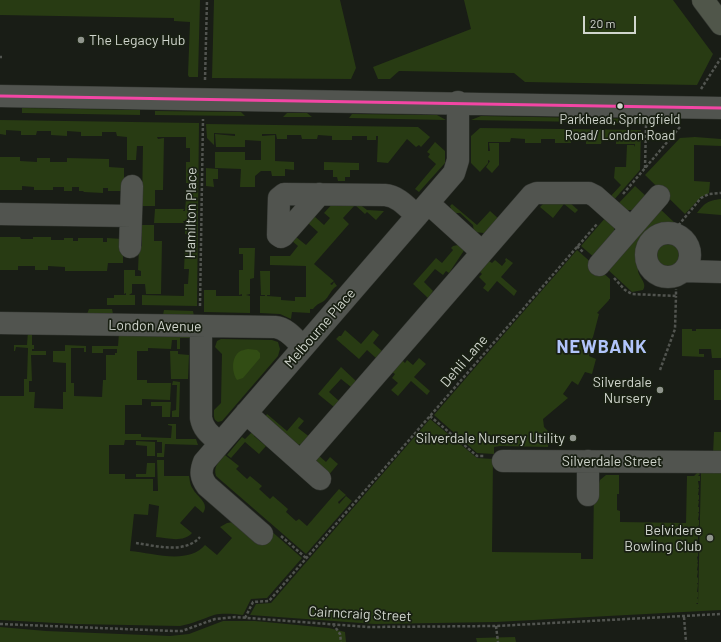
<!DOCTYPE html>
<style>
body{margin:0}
#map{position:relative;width:721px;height:642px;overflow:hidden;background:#191d16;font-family:Barlow,sans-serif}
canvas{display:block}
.scale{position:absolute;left:583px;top:16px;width:53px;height:18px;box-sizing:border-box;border:2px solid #d0d5cd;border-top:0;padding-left:5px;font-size:12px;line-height:14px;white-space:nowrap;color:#d0d5cd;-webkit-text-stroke:3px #192013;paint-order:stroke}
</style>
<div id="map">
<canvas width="721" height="642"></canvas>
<div class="scale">20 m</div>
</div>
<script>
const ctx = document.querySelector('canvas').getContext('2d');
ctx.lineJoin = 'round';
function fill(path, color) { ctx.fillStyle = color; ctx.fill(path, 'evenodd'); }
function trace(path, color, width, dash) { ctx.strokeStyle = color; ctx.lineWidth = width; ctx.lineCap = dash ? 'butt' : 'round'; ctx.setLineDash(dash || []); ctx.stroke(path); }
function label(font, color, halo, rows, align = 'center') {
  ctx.font = font + ' Barlow,sans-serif'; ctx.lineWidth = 3.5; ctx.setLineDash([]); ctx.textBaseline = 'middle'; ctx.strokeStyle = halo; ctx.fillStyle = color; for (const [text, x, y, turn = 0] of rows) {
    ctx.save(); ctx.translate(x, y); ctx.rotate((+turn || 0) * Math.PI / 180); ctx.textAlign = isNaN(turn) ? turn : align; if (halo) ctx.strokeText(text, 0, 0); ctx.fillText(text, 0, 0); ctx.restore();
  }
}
fill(new Path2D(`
 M0 0H200L198 77H189L188 75 190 22 174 21V18L0 15Z
 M214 0H340L356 68 351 79 212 78Z
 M464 0H673L713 54 697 85 525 82 514 73 399 71 390 79H378L373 67 471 29Z
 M22 108 140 110V115L22 113Z
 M155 111 241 112 245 116 155 115Z
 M287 113H307L312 117H283Z
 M352 114 437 115 446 120 349 118Z
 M481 116 641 119V123L471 120Z
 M0 120 199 123 197 306 142 305V295L184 296V284H188L189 269H184L185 249H189V235L185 234V221H183L184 223H154L155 209H184L183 211H185L186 198H190V183H186V162H190V148H186V137H157L158 139 164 138 163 190H155V206H142L143 146H137L136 160H127V137L117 136 116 132H102V136H81V132L67 131V136L51 135V131H37L36 135H21V131L6 130V135L0 134Z
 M206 124 418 127 430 137 421 147 419 145 416 147 407 139 388 163 377 162 378 136H376V140H367V136H352V140H332V136L318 135 317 139H302L301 135H287V139H277L276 134H262V136L275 135V161L294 162V170L285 169V176H272L271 171H261L255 176V187H240L241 169 215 168V152H245V160H261V141L245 140V147H216L215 134 235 136V134L214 133V145L207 138Z
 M480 128 641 130 640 170 613 201 609 198 621 185 614 178 615 167H626L627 145H634L635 147V144H616V140H602L601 144H586V140L571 139V143H555V139H541V143H525V139L511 138 510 142H488V151H490L489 143H499V165L492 173 486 167 490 161 488 160V163L480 172 471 163V136Z
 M695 137 721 139V146L694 145V181L710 182 709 193 700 198 685 214 645 175 680 138Z
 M435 142 445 151V163L419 192 415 189 436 164 428 157 430 154 427 152Z
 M0 157H20V161L37 162V158H50V162H67V158L109 159V167L124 168V191H108V188H103V193L84 192 83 191H79V187H72V191H64V187H53V190H34V187L22 186V190H0Z
 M324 162 359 163V170H350V177H345V181H338L337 177H333V170H324Z
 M206 168 218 169V179H213L214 187 206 186Z
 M635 186 647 197 633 210H626L617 205Z
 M721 199V215L697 213C706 202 707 201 721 199Z
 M334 202 358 203 367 210 384 211 376 220 367 212 365 214 355 205 343 218 349 224 314 264 334 281 330 284 332 285 334 282 337 286C331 289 329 297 324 301 319 304 318 303 313 309H310V313L292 312 291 319 280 314 260 313V296H265V295H261L260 271H270V295H267V296L281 297V300L295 301V297H306V266L270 265V256H290L298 246 292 241 296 237 306 245 318 232 308 223 314 216 324 225 330 218 324 213Z
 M545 202H569L578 210 575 213 564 204 553 218 540 207Z
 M452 204 477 225 490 211 499 219 484 233 474 232 473 225 460 213H452L449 209 451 208 450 206Z
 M658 207 676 224 674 226C657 224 641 234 639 251 639 255 640 260 640 263 640 266 638 268 638 270 638 277 648 283 643 290L632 292 605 267Z
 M606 217 614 227V232L595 258 581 246Z
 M142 225H154V241H162L161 294H146L145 284H132V293L129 295H135V305H107V298H114V295H126V293L124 294V270H135V276H141V271L138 270 139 247 142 246Z
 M0 237H20L21 239H33V237H51V240H64V238H73V241H78V238H103V242H107V238L123 239V263H108L107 271H65V267L48 266V270H35V266H18V270H0Z
 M657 255a11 11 0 1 1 22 0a11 11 0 1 1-22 0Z
 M463 244 465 249 449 273 446 271 443 275 435 269 424 282 433 291 428 298 413 284 436 258 442 263 453 250 451 248 453 246Z
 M239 248H255L254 278 250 279V294L246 295 250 296V313L204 312V290H216V296H242V294L239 295V270H243V254H239Z
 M577 250 610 279V299H609V300L597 313 599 314 593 337 589 344 591 345 589 356 596 359 592 374 585 372 578 385 572 381 563 394 568 398 543 419 544 427 549 432 548 447 500 446 494 447V454L477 453 434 415Z
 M506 258 513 263 501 277 517 291 514 296 497 281 488 292 483 288 486 284 479 277 482 274 479 271 489 261 492 263 495 260 502 266 506 261 505 260Z
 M89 309H112L113 314H87Z
 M164 310 193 311 194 316 163 315Z
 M682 329H692V331H696V329H721V358H712L711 349H699V354H704V357L682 356Z
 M345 330 361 344 373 330 379 335 373 343 382 351 376 358 367 350 359 359 336 339 339 336H341Z
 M28 331H32V345H34V349H32V351H46V355H31L32 381H29V392H35L34 408 63 409V392H66V363L53 362V351H65V345L86 346V352H84V348H71V383H74V396L102 397 103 380H106V355H115V353H117V349H103V353H92V346H118L119 333 191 334 194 338H180V349H177V340H172L171 349 148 348V351H137V380H147V383H171L170 400 142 399V405H125V434H141V437L171 438 172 426 168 425V424H176V439H196L198 445 165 444 164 457H157V453H162V442H157V440H125L124 445H109V474H125V479H153V491H158L157 460H164V476H189C190 481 190 485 193 489 197 497 210 503 203 513L195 506 180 523 192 533C183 543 168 538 156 537L159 506 149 504 148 515 134 514 130 551C153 553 188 565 205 545L217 555 232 538 220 527 227 523 233 522 270 530 302 558 267 598 251 599 243 615C233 614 223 613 214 615 202 619 192 624 180 626L75 624 0 620V396H24V379H27L28 348 16 347 15 351H14V345H27Z
 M221 339 272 340 278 342 280 349 278 356 222 421 218 422C213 420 214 415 214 410L221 403 222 354 215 347 217 341Z
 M170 351H178V354L189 355 188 379H171Z
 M419 358 426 364 414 377 430 391 427 395 411 381 398 396 391 390 398 383 392 378 395 374 392 372 402 360 405 363 407 360 413 365Z
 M341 367 356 381 351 387 341 379 329 392 339 401 334 407 318 394Z
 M714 370H721V400H714Z
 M173 381 180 382 179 417H172V411L176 410 177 385H172Z
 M151 402H171L170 417H162V406H151Z
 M267 414 287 431 299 417 304 421 298 428 311 438 302 444 297 445 265 417Z
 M430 419 477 458 493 459 492 552 581 553V559H593L594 488 598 487 600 480 606 475H619V494H617V510L620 511V522L686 523 687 476H694L699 471 721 472V610L496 622 375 624 250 615 256 604 271 603ZM698 472H701L698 604H697L696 603H698V599L697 598 698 597V592H697L698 585 697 583H698V578L697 577 698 571 697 570 698 564 697 563 698 562 697 557 698 556V552L697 551 698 550V532L699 531V526H698L699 525V520H698L699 514 698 512H699V507H698L699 501H698L699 499V495H698L699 489H698L699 487 698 481H700V476H698L700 474Z
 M252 432 256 434 254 436 266 446 259 454 245 442 231 458 227 455 242 437 245 439Z
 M714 432H721V455H713Z
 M136 441 155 442V456H147V446L136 445Z
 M317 454 326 462 330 457 338 464 327 477C321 470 314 464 317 454Z
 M225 455 239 466 236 469 247 479 250 476 262 486 259 489 270 499 273 496 288 509 286 512 296 521 299 519 307 526 339 489 346 495 338 502 339 504 346 496 352 501 306 554 216 476C213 466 219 462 225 455Z
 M147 463H155V477H136V474H146Z
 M223 621H255L329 628 345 632 346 642H0V627L46 631 170 636 189 634Z
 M515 637 516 642H477L476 638Z`), '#283b13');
fill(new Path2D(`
 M248 349 257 350 260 353V358L243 378 237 380C232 373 231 358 239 352 241 350 245 350 248 349Z`), '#324d14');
const minor = new Path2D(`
 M0 96 721 108
 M320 194 283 236 281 237 278 235 279 198 284 194 385 195C398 196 407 207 417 216
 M428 203 482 252
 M0 214 131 216
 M646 255a22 22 0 1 1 44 0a22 22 0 1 1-44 0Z
 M130 247 132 186
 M599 265 659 196
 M684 271 721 272
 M0 323 275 327C287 328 295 339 303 347
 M201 327V418C203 430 211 435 220 443
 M246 413 320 479
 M301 461 532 195 537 193H589L595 196 631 228
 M503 461 721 462
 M588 461V495
 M262 534 207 486C201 478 200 472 204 462L454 173 458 160V102`);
const major = new Path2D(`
 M703 0 721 24`);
trace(minor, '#353833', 23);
trace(major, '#353833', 23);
trace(new Path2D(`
 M0 57H2
 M205 80 207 0
 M701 89 721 58
 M645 168 646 125
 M623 194 680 127
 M672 233 701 198 709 194 721 193
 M577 246 584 253
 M614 278 625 290 632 294 676 296V289
 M200 306 203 119
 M660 370 675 329 676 296
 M430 416 477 456H485
 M281 536 306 558
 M136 543C157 546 185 554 200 537
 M684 617 686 642
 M245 618 253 602 269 601 597 224
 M0 624 174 631H182L215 619 235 617 368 627 496 626 721 614
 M333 624 340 634 341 642
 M496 626 498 642`), '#51544f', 2.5, [3, 2]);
trace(minor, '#51544f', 22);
trace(major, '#50564a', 22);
trace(new Path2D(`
 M0 96 721 108`), '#f346a5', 3);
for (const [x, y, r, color] of [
 [81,40,4,"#90958d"],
 [620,106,3.5,"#d0d5cd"],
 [660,390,4,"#90958d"],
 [573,438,4,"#90958d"],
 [710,538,4,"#90958d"]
]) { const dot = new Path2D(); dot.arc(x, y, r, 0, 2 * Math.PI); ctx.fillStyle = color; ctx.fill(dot); trace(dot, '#192013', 1.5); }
label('13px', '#d0d5cd', '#192013', [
 ["Parkhead, Springfield",620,120],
 ["Road/ London Road",620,136]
]);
label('14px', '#d0d5cd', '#192013', [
 ["The Legacy Hub",89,40,"left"],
 ["Silverdale",652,382],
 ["Nursery",652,398],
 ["Silverdale Nursery Utility",565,438],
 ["Belvidere",702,530],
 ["Bowling Club",702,546]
], 'right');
label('14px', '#d0d5cd', '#192013', [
 ["Hamilton Place",191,213,-89],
 ["London Avenue",155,326,1],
 ["Melbourne Place",320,328,-49],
 ["Dehli Lane",464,361,-49],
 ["Silverdale Street",612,461],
 ["Cairncraig Street",360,614,3]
]);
ctx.letterSpacing = '1px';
label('bold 18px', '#b1c4fa', '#192013', [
 ["NEWBANK",602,347]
]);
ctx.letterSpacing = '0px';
</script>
